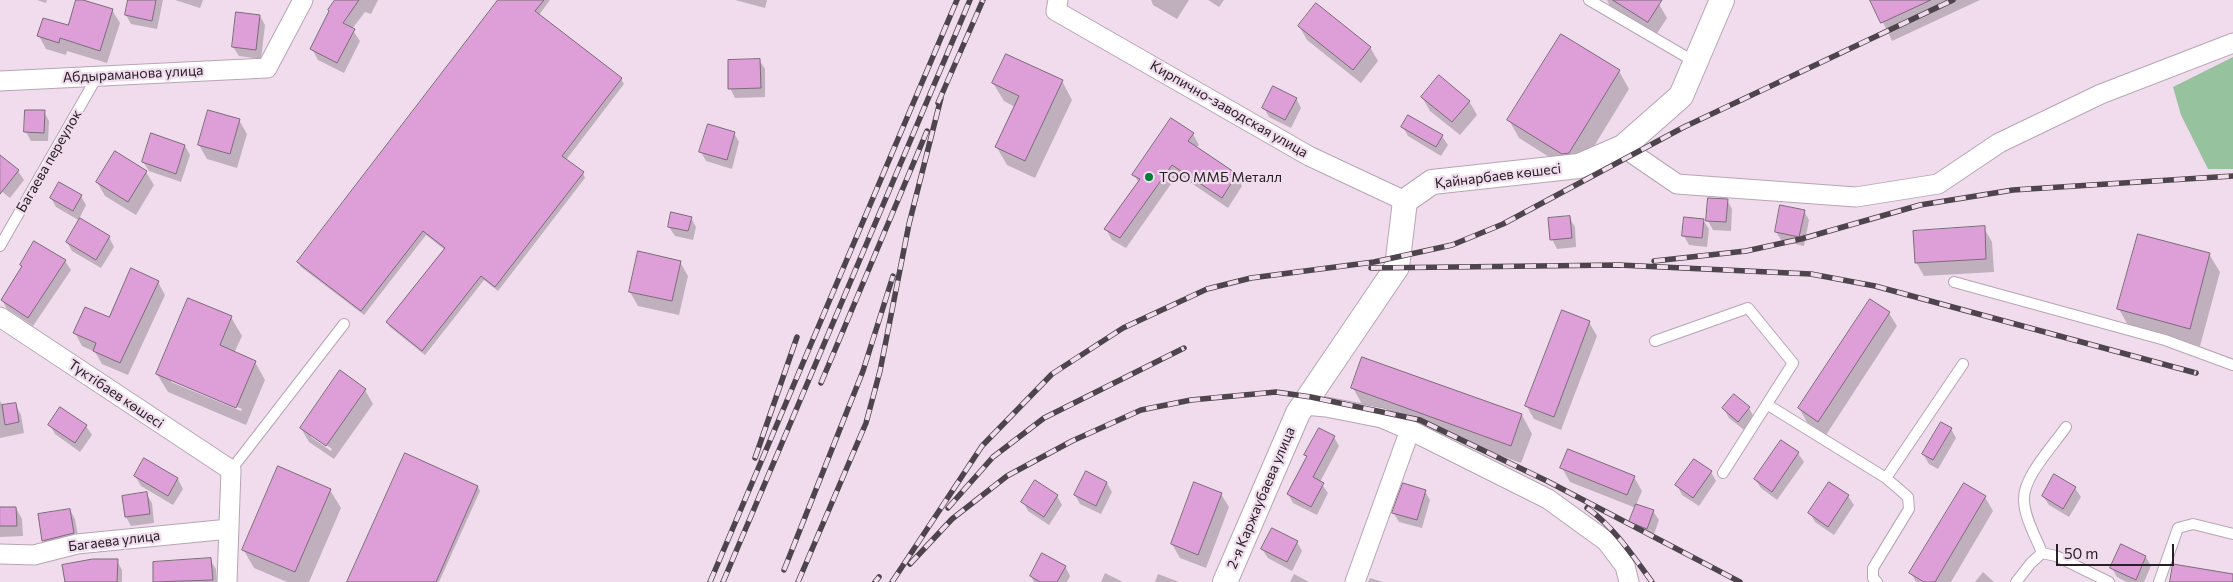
<!DOCTYPE html>
<meta charset="utf-8">
<style>
body{margin:0}
#map{position:relative;width:2233px;height:582px;overflow:hidden;background:#f0dced;font-family:Commissioner,sans-serif}
canvas{display:block}
.scale{position:absolute;left:2056px;top:544px;width:118px;height:22px;box-sizing:border-box;border:2px solid #272026;border-top:0;padding-left:6px;font-size:15px;line-height:18px;white-space:nowrap;color:#272026;-webkit-text-stroke:4px #f0dced;paint-order:stroke}
</style>
<div id="map">
<canvas width="2233" height="582"></canvas>
<div class="scale">50 m</div>
</div>
<script>
const ctx = document.querySelector('canvas').getContext('2d');
ctx.lineJoin = 'round';
function fill(path, color) { ctx.fillStyle = color; ctx.fill(path, 'evenodd'); }
function trace(path, color, width, dash) { ctx.strokeStyle = color; ctx.lineWidth = width; ctx.lineCap = dash ? 'butt' : 'round'; ctx.setLineDash(dash || []); ctx.stroke(path); }
function label(font, color, halo, rows, align = 'center') {
  ctx.font = font + ' Commissioner,sans-serif'; ctx.lineWidth = 4.5; ctx.setLineDash([]); ctx.textBaseline = 'middle'; ctx.strokeStyle = halo; ctx.fillStyle = color; for (const [text, x, y, turn = 0] of rows) {
    ctx.save(); ctx.translate(x, y); ctx.rotate((+turn || 0) * Math.PI / 180); ctx.textAlign = isNaN(turn) ? turn : align; if (halo) ctx.strokeText(text, 0, 0); ctx.fillText(text, 0, 0); ctx.restore();
  }
}
fill(new Path2D(`
 M2233 57V169H2208L2181 115 2173 87Z`), '#97c29e');
fill(new Path2D(`
 M37 0H47L46 3Z
 M77 0 112 10 120 23 107 63 67 51 66 55 46 49 39 36 69 27Z
 M129 0H163L157 29 131 24 126 15Z
 M175 0H203L200 8Z
 M336 0H378L371 14 365 12 352 29 360 41 344 73 318 60 312 49Z
 M500 0H550L539 15 621 79 624 84 566 160 583 173 585 178 498 291 484 280 425 355 390 327 387 322 445 250 426 235 364 315 301 267 298 262Z
 M735 0H767L765 8Z
 M1151 0H1189L1177 19 1153 5Z
 M1208 0H1224L1219 7Z
 M1607 0H1652L1659 4 1667 18 1656 35 1610 6Z
 M1872 0H1980L1892 41Z
 M260 16 265 25 261 59 239 56 233 47Z
 M1299 26 1370 47 1378 61 1361 83 1307 40Z
 M759 60 765 69V97L735 98 730 88Z
 M1619 71 1629 89 1579 171 1573 172 1519 138 1509 120Z
 M1062 81 1072 100 1035 178 1007 165 996 146 1015 107 1004 101 993 83Z
 M1422 97 1469 101 1477 115 1460 135 1430 111Z
 M1296 98 1301 108 1291 128 1269 117 1264 108Z
 M44 112 49 121 48 141H31L26 132Z
 M239 120 247 134 237 168 207 159 199 145Z
 M1403 127 1442 136 1448 145 1441 156 1408 136Z
 M734 133 739 142 732 169 706 161 701 152Z
 M1193 134 1199 145 1196 148 1236 175 1242 186 1228 208 1178 174 1126 248 1112 240 1106 229 1139 183 1134 175Z
 M185 146 190 155 181 182 149 171 143 162Z
 M0 157 18 171 24 180 10 198 0 190Z
 M146 172 154 185 136 215 105 196 97 182Z
 M81 196 86 205 79 219 109 237 114 247 101 268 72 251 67 242 80 221 56 207 51 198Z
 M1727 200 1732 209 1731 231 1713 230 1708 221Z
 M1804 211 1809 220 1804 246 1782 241 1776 232Z
 M1569 217 1575 227 1576 247 1557 249 1552 239Z
 M691 218 696 227 693 240 675 236 669 227Z
 M1703 220 1709 229 1707 247 1689 245 1684 236Z
 M1984 228 1992 242 1994 272 1924 276 1916 262Z
 M35 243 65 261 71 270 33 326 7 309 2 300 23 268 21 265Z
 M2209 254 2220 272 2200 346 2129 327 2119 309Z
 M680 262 688 276 679 315 638 306 630 292Z
 M158 282 165 295 128 375 102 364 95 352 82 346 75 333 109 319Z
 M1889 313 1897 326 1826 435 1807 422 1799 408Z
 M231 317 242 336 234 353 255 362 265 380 246 425 168 392 157 374ZM171 379 242 409 241 411 171 382Z
 M1589 322 1597 336 1561 430 1534 419 1526 405Z
 M1363 358 1522 415 1532 434 1521 463 1363 406 1353 388Z
 M365 390 373 404 334 459 309 442 301 428ZM311 434 332 449 331 451 311 437Z
 M0 401 3 406 15 404 21 415 24 433 0 438Z
 M61 408 86 426 92 435 80 452 55 434 50 425Z
 M1749 408 1754 417 1744 430 1729 418 1724 409Z
 M1951 429 1956 438 1938 469 1929 464 1923 454Z
 M1334 437 1339 446 1320 482 1328 493 1317 515 1293 503 1288 494 1307 458 1305 455Z
 M1782 441 1798 453 1804 462 1777 500 1761 488 1755 479Z
 M145 460 178 479 183 489 173 505 141 486 135 476Z
 M1562 468 1634 477 1642 491 1636 505 1653 511 1659 520 1653 537 1636 531 1631 522 1636 508 1570 482Z
 M1711 472 1716 481 1699 506 1682 495 1677 485Z
 M1107 483 1112 492 1101 514 1080 504 1075 495Z
 M1830 483 1848 496 1854 505 1834 535 1815 522 1810 513Z
 M1964 484 1985 497 1993 511 1951 582H1916L1911 573Z
 M478 487 480 491 439 582H349Z
 M2075 488 2081 497 2069 517 2049 505 2043 496Z
 M330 490 341 508 309 582H287L254 568 243 549Z
 M1425 491 1430 500 1422 528 1399 522 1393 512Z
 M146 493 152 503 154 523 131 526 126 517 124 497Z
 M1221 494 1229 507 1206 568 1180 558 1172 544Z
 M1057 496 1062 505 1049 525 1028 511 1023 502Z
 M0 508H16L22 519 23 536 0 537Z
 M70 510 75 519 79 542 49 550 44 541 40 515Z
 M1297 542 1302 551 1292 571 1268 558 1262 549Z
 M2146 557 2151 566 2144 582H2127L2117 577 2112 568Z
 M210 560 216 569 217 582H155L154 563Z
 M117 561 122 570V582H66Z
 M1065 566 1070 576 1067 582H1034L1031 576Z
 M1983 572 1994 582H1975Z
 M1105 573 1121 581 1122 582H1101Z
 M1158 574 1179 582H1155Z
 M1294 574 1309 582H1290Z
 M1370 578 1383 582H1368Z`), '#0003');
const building = new Path2D(`
 M76 0H83L113 9 100 51 60 38 59 43 37 36 43 18 68 25Z
 M128 0H156L152 21 125 15Z
 M335 0H359L343 23 355 29 337 63 310 49 329 11 328 10Z
 M498 0H544L535 11 622 78 562 156 584 172 495 287 481 276 422 351 386 322 445 248 423 231 361 311 297 262Z
 M1613 0H1662L1648 22Z
 M1870 0H1931L1881 23Z
 M1316 3 1371 47 1353 70 1298 26Z
 M236 12 260 15 256 50 232 47Z
 M1561 34 1620 70 1569 153 1562 154 1507 120Z
 M1006 54 1063 80 1025 161 995 147 1019 96 992 83Z
 M760 59 761 88 728 89V60Z
 M1439 75 1470 101 1452 122 1421 97Z
 M1273 86 1297 98 1285 120 1262 108Z
 M25 110H45L44 133 24 132Z
 M208 110 240 119 230 154 198 145Z
 M1408 115 1443 135 1436 147 1401 127Z
 M1171 118 1194 133 1188 141 1237 174 1222 198 1172 165 1120 238 1104 229 1140 179 1132 175Z
 M708 124 735 132 727 160 699 152Z
 M151 133 185 145 176 174 142 162Z
 M115 151 147 171 128 202 96 182Z
 M0 155 19 170 0 194Z
 M59 182 82 195 73 211 50 198Z
 M1708 198 1728 199 1726 222 1706 221Z
 M1780 205 1805 210 1799 237 1775 232Z
 M671 212 692 217 688 231 668 227Z
 M1570 216 1572 238 1550 240 1548 218Z
 M1684 217 1704 219 1702 238 1682 236Z
 M80 218 110 236 96 260 66 242Z
 M1985 226 1986 259 1915 263 1913 231Z
 M2138 234 2210 253 2190 329 2117 309Z
 M34 241 66 260 28 318 1 300 22 266 20 265Z
 M638 251 681 261 672 301 629 292Z
 M131 268 159 281 120 363 93 351 96 343 73 333 85 307 109 317Z
 M188 298 232 316 220 345 256 361 236 408 156 374Z
 M1870 299 1890 312 1818 422 1798 408Z
 M1562 310 1590 321 1554 417 1525 406Z
 M1362 357 1522 414 1511 446 1351 388Z
 M340 370 366 389 326 446 300 428Z
 M1734 394 1750 407 1738 422 1722 408Z
 M16 403 19 422 5 425 2 405Z
 M60 407 87 425 75 443 48 425Z
 M1941 422 1952 428 1933 460 1922 454Z
 M1319 428 1335 436 1313 477 1324 483 1311 507 1287 494 1307 456 1304 455Z
 M1781 440 1799 452 1772 492 1754 479Z
 M1568 449 1635 476 1627 495 1560 468Z
 M405 453 478 486 436 582H347Z
 M144 458 178 478 168 496 134 476Z
 M1694 459 1712 471 1693 498 1675 485Z
 M278 466 331 489 295 572 242 550Z
 M1086 471 1107 482 1096 506 1074 495Z
 M2054 474 2076 487 2063 509 2042 496Z
 M1035 480 1058 495 1044 517 1021 502Z
 M1194 482 1222 493 1198 555 1171 544Z
 M1829 482 1849 495 1828 527 1808 513Z
 M1403 483 1426 490 1417 520 1392 513Z
 M1964 483 1986 496 1935 582H1924L1909 573Z
 M147 492 150 514 125 517 122 496Z
 M1636 504 1654 510 1647 529 1629 522Z
 M0 507H16L17 526H0Z
 M70 509 74 533 42 541 38 514Z
 M1272 528 1298 541 1287 562 1261 549Z
 M2121 544 2146 556 2136 580 2110 568Z
 M1042 553 1066 566 1057 582H1040L1030 576Z
 M211 558 213 580 153 582V562Z
 M93 559H118L117 582H65L62 565Z
 M2173 564 2233 574V582H2170Z`);
fill(building, '#de9ed8');
trace(building, '#7b6a79', 1);
const service = new Path2D(`
 M1589 0 1695 62
 M0 246 98 75
 M1954 282 2165 340 2233 365
 M1655 341 1748 308 1793 363 1723 473
 M1768 405 1886 478 1908 497 1909 509 1873 568V578L1877 582
 M231 470 344 324
 M1886 478 1963 364
 M2042 553C2036 537 2025 519 2024 501 2022 478 2053 446 2066 427
 M2042 553 2056 556 2109 582
 M2016 582 2031 563 2042 553
 M2159 582 2178 528 2193 524 2233 534`);
const minor = new Path2D(`
 M1058 0 1056 11 1309 156 1405 201
 M0 81 267 68 303 0
 M1623 147 1677 184 1856 197 1938 184 1999 143 2101 94 2233 43
 M0 317 231 470 227 582
 M1304 405 1326 407 1382 418 1410 430 1548 499 1606 541 1625 566 1629 582
 M0 554 34 555 77 544 229 529
 M1355 582 1410 430`);
const tertiary = new Path2D(`
 M1225 582 1298 413 1397 267 1405 201 1432 182 1579 166 1623 147 1681 96 1722 0`);
trace(service, '#b7a4b5', 12);
trace(minor, '#b7a4b5', 21);
trace(tertiary, '#b7a4b5', 26);
trace(service, '#fff', 10);
trace(minor, '#fff', 19);
trace(tertiary, '#fff', 24);
const rail = new Path2D(`
 M938 103 983 0
 M1654 261 1746 251 1801 239 1920 205 2013 190 2233 176
 M1371 268 1619 265 1811 274 1875 286 2196 373
 M821 383 927 131
 M755 458 797 337
 M948 508 993 457 1044 418 1184 348
 M1587 508C1613 526 1633 556 1652 582
 M910 564 952 519 1007 476 1072 441 1141 410 1191 400 1276 392 1311 397 1420 420 1547 481 1740 582
 M784 570 863 371 893 276
 M710 582 957 0
 M723 582 970 0
 M798 582 866 423 880 371 909 224 941 98
 M875 582 879 577
 M892 582 982 446 1052 374 1123 328 1207 289 1251 278 1374 262 1452 245 1503 224 1684 127 1953 0`);
trace(rail, '#4e444c', 5.5);
trace(rail, '#f0dced', 4, [11]);
for (const [x, y, r, color] of [
 [1149,177,5,"#057e36"]
]) { const dot = new Path2D(); dot.arc(x, y, r, 0, 2 * Math.PI); ctx.fillStyle = color; ctx.fill(dot); trace(dot, '#f0dced', 2); }
label('14px', '#272026', '#f0dced', [
 ["Абдыраманова улица",133,74,-3],
 ["Кирпично-заводская улица",1229,109,30],
 ["Багаева переулок",49,161,-60],
 ["Қайнарбаев көшесі",1498,176,-7],
 ["Түктібаев көшесі",116,394,34],
 ["2-я Каржаубаева улица",1261,498,-67],
 ["Багаева улица",114,541,-7]
]);
label('14px', '#272026', '#f0dced', [
 ["ТОО ММБ Металл",1159,177]
], 'left');
</script>
